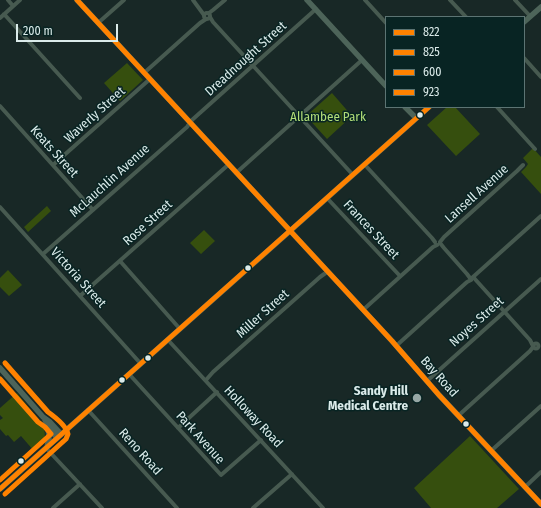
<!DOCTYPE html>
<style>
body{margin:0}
#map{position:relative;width:541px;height:508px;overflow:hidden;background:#182826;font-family:"Fira Sans Condensed",sans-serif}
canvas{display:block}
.legend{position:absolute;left:385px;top:16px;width:140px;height:92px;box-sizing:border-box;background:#082423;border:1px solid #5c7473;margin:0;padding:5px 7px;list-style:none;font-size:12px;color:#dbebea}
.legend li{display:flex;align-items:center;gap:8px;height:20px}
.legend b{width:20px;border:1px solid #5c7473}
.scale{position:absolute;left:16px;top:24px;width:102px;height:18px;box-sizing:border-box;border:2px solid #dbebea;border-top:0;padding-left:5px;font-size:12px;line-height:14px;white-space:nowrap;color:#dbebea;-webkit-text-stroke:3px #082423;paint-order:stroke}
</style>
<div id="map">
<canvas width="541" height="508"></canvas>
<ul class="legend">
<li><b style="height:5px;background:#ff8200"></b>822</li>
<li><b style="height:5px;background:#ff8200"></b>825</li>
<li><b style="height:5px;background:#ff8200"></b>600</li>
<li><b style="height:5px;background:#ff8200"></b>923</li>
</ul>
<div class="scale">200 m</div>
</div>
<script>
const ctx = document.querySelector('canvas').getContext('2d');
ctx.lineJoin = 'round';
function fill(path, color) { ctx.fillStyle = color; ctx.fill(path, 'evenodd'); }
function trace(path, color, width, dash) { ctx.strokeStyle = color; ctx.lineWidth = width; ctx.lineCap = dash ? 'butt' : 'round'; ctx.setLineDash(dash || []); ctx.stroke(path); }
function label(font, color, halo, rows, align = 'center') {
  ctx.font = font + ' "Fira Sans Condensed",sans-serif'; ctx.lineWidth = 3; ctx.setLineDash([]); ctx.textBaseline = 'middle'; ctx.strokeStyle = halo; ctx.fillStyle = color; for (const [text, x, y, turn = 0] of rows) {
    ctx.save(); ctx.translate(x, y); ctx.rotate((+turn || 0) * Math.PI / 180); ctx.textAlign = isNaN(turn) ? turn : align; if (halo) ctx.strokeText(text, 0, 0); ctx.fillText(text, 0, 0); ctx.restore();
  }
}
fill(new Path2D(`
 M127 63 143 80 120 101 104 83Z
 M332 93 352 116 327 139 306 116Z
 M447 107H455L480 134 456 156 427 125Z
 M533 148 541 157V194L521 172 526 167 528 164 523 158Z
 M47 206 51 211 28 232 24 227Z
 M204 230 215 241 201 254 190 243Z
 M8 270 22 285 9 296 0 287V278Z
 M17 393C22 400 28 406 33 413 45 428 52 437 34 451L21 436 14 442 8 435 6 436 0 429V420L3 418 0 415V408Z
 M470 436 519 489 497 508H431L414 488Z`), '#364f0e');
trace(new Path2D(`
 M8 0 13 6
 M193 0 204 15
 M365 0 386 23
 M450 0 466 17
 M515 0 530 16
 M204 16a3 3 0 1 1 6 0a3 3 0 1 1-6 0Z
 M209 13 213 10 225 0
 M4 14 80 98
 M210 17 213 22 353 175
 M0 18 20 0
 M98 23 124 0
 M524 58 541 77
 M144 73 200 23 206 19
 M0 106 93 210
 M497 107 535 149
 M53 165 150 79
 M365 165 432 238 435 242
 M236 173 362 60
 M327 198 400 276
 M0 207 141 364
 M440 242 444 237 517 171 523 165
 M440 243 444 248 467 274 470 278
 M43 254 187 127 192 120 316 9
 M120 261 180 329
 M473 277 541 216
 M474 278 530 340 533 346
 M80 296 228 165
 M363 310 433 247 437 245
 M168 340 323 508
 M533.5 346a2.5 2.5 0 1 1 5 0a2.5 2.5 0 1 1-5 0Z
 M396 346 467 282 471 280
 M129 374 221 475 261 440
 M206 380 213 372 320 277 327 272
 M427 381 541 279
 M88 410 177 508
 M459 415 530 351 533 347
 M178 428 217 392
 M46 448 102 508
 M492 450 541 406
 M525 487 541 472
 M53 508 80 484
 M253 508 292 474`), '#475a50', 4);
trace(new Path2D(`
 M77 0 392 341 439 395 541 504
 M307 0 386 86
 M524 22 541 7
 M405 107 416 118
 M0 368 43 417 50 422 61 434
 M45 420 48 427 57 438
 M47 447 49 438 48 427
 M0 489 290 231 429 107`), '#4d6459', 5.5);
trace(new Path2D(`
 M77 0 392 341 439 395 541 504`), '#ff8200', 5);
trace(new Path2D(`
 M0 489 429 107`), '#ff8200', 5);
trace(new Path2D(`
 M0 379 38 422 45 427 51 434 0 480`), '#ff8200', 5);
trace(new Path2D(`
 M5 494 66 439 68 434C66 425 55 417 48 412L5 363`), '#ff8200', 5);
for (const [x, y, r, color] of [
 [420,115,3.5,"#dbebea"],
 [248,268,3.5,"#dbebea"],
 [148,358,3.5,"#dbebea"],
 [122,380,3.5,"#dbebea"],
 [417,398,5,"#97a7a5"],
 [466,424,3.5,"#dbebea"],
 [21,461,3.5,"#dbebea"]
]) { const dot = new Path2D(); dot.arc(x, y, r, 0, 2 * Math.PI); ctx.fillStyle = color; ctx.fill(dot); trace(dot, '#082423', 1.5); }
label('13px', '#dbebea', '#082423', [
 ["Dreadnought Street",246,59,-42],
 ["Waverly Street",95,115,-42],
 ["Keats Street",54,152,48],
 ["McLauchlin Avenue",110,181,-42],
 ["Lansell Avenue",477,194,-42],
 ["Rose Street",148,223,-42],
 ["Frances Street",371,230,47],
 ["Victoria Street",78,278,48],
 ["Miller Street",263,314,-42],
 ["Noyes Street",477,322,-42],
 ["Bay Road",439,377,48],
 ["Holloway Road",253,417,47],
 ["Park Avenue",200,438,48],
 ["Reno Road",140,452,48]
]);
label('13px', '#b2de78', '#082423', [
 ["Allambee Park",328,117]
]);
label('bold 13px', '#dbebea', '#082423', [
 ["Sandy Hill",408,391],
 ["Medical Centre",408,406]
], 'right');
</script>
